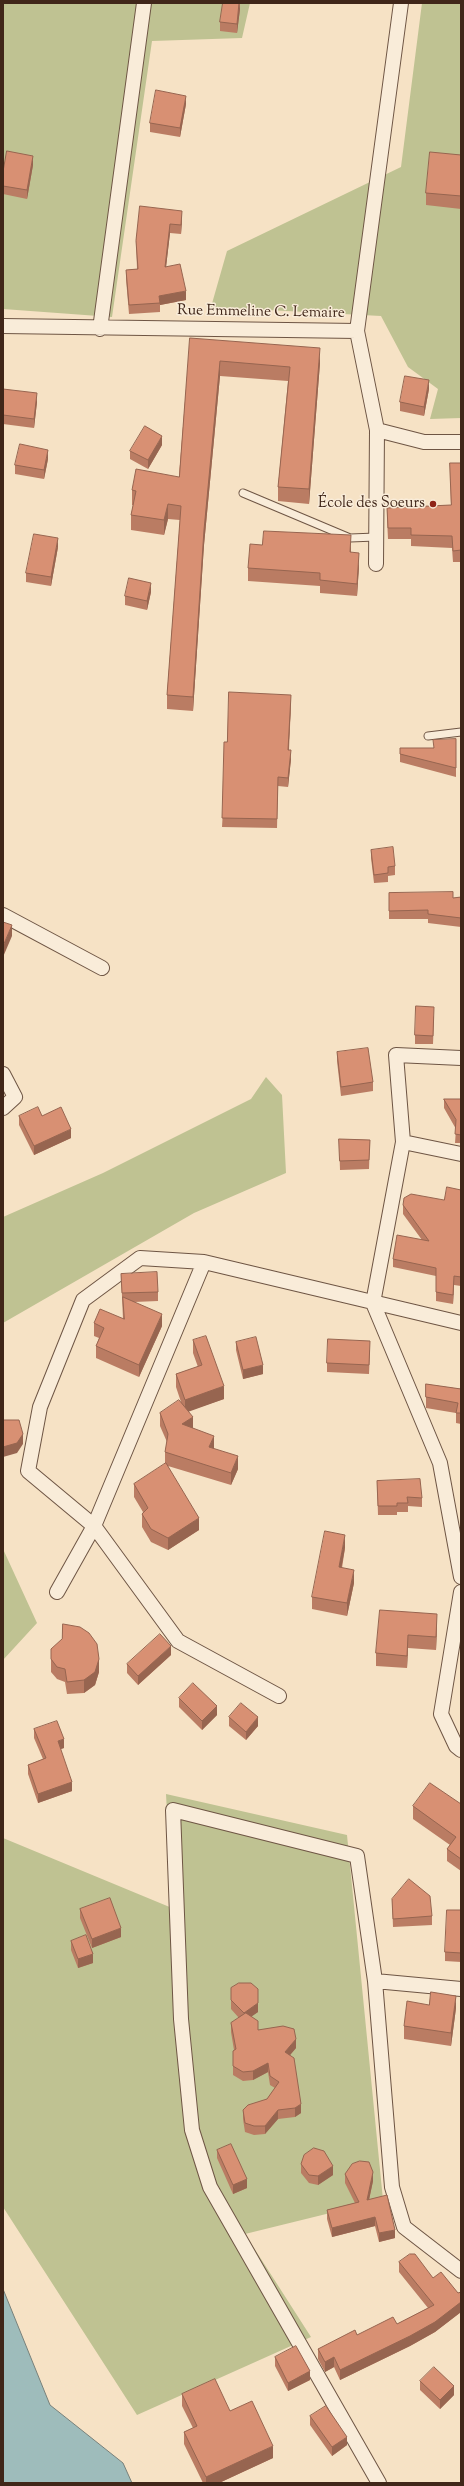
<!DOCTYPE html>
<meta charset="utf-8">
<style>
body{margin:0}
#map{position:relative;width:464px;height:2486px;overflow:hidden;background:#f6e2c5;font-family:"Sorts Mill Goudy",serif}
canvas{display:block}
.frame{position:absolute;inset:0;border:4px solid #402619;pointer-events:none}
</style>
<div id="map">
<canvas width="464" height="2486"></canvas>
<div class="frame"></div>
</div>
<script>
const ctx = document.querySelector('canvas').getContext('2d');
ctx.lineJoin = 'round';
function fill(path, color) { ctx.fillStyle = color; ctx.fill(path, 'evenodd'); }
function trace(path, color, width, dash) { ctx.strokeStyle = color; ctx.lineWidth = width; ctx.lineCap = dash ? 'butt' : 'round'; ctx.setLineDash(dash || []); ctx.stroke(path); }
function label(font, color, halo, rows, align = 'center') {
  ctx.font = font + ' "Sorts Mill Goudy",serif'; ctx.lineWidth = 3; ctx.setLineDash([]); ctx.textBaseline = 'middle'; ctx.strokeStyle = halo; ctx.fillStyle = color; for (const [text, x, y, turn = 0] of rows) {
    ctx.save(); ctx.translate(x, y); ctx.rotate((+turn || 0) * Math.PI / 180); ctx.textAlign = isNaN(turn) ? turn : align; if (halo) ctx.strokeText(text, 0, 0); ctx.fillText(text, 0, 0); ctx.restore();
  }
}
fill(new Path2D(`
 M3 3H250L242 38 152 41 112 317 3 309Z
 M422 3H461V418L430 419 438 389 408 367 381 316 211 307 227 251 401 167Z
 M266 1077 282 1095 286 1173 194 1213 3 1323V1217L103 1173 251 1099Z
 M3 1549 37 1623 3 1660Z
 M166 1794 347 1835 383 2200 245 2234 311 2337 137 2415 3 2207V1838L172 1908Z`), '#bfc292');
const water = new Path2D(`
 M3 2289 50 2405 123 2463 132 2483H3Z`);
fill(water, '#9ebcbb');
trace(water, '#78807a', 1);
const service = new Path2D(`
 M243 493 350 538 376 537
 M428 736 461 732`);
const minor = new Path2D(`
 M3 326 357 331
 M100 329 144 3
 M377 430 424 442H461
 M376 564 377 430 357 331 401 3
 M3 915 102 968
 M461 1058 396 1055 403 1142 373 1303 440 1463 461 1577
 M3 1074 15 1097 3 1108
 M403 1142 461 1154
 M204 1262 140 1258 83 1300 40 1407 28 1471 94 1526 178 1641 279 1696
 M57 1592 94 1526 204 1262 461 1323
 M461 1592 441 1714 456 1746 461 1750
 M375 1981 461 1989
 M379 2483 210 2187 192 2130 181 2019 173 1810 357 1856 375 1981 392 2187 404 2227 461 2271`);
trace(service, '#6e5544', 9);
trace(minor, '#6e5544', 16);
trace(service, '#f9ecd9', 7);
trace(minor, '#f9ecd9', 14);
fill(new Path2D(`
 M240 3V9L237 33 220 31V22Z
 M186 104 180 137 150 132V123Z
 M461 155V209L426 205V193Z
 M33 165 27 199 3 194V172Z
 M140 206 182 220 181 234 170 233 166 267 186 300 160 305V312L129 314 126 279V270L137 269 136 241Z
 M190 338 320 363 309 504 278 501V487L288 381 220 376 204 545 193 711 167 709V695L180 520 168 519 164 535 131 530V515L133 505H132V490L179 477Z
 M3 389 37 402 34 428 3 424Z
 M429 389 424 416 400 411V402Z
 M162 445 148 469 130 459V451Z
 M48 459 44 479 15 474V465Z
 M450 463H461V562H453L452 548 411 546V539H388L387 519V508L451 505Z
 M58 547 51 586 26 582V573Z
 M351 547V552L359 566 357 596 320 593V586L248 581V568Z
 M151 592 147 610 125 605V596Z
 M291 704 289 750 291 759 288 787 278 786 277 828 222 827 227 742Z
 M456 739V777L400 762V754L433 748Z
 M371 850 395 866V875L388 876V882L374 883 371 858Z
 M389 893 453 898 461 897V927L428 923V919H389Z
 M434 1016 433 1044H415V1035Z
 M337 1052 373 1082V1091L341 1096 337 1061Z
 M444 1099H461V1143H455L456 1129 444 1108Z
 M19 1116H42L71 1138 34 1155 19 1125Z
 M339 1139 370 1140 369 1169 340 1170Z
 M461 1190V1286L454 1285 453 1304 436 1301V1276L393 1267V1259L422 1240 403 1214V1205L444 1200Z
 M121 1274 158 1292V1301L134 1302 162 1326 139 1377 96 1358V1346L99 1338 94 1336V1323L123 1319Z
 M193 1340 224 1399 188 1411 193 1428 214 1448V1449L238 1469 231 1485 168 1466 199 1530 168 1550 151 1542 142 1527V1514L143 1512 134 1497V1484L165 1464V1452L167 1442 160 1426V1413L181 1402 176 1387V1374L198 1367 193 1353Z
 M236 1342 263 1374 243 1379 236 1350Z
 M370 1350 369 1374 327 1372V1363Z
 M426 1384 461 1389V1424L456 1423V1413L426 1408Z
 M377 1481 422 1498V1507L408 1506V1512H397V1515H378Z
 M345 1548 342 1568 354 1583 347 1616 312 1609V1597Z
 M380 1610 437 1627 436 1650 408 1648 407 1668 376 1666V1653Z
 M51 1649 99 1672 95 1685 84 1693 67 1694 65 1682 57 1679 51 1672Z
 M171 1655 138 1685 127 1673V1664Z
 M179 1698 217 1715 202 1730 179 1707Z
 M229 1717 258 1726 246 1740 229 1726Z
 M34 1729 64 1748 60 1749 72 1791 38 1803 28 1774V1765L43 1759 34 1738Z
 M461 1804V1871L447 1861V1849L450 1845 413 1819V1806Z
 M392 1899 432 1916V1925L393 1927Z
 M80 1909 121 1937 92 1948 80 1918Z
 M461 1910V1962L445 1961V1952Z
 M71 1941 93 1963 78 1968 71 1950Z
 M231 1988 258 2012 251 2016 258 2030 296 2048 290 2055 301 2113 295 2117 278 2119 265 2134 254 2135 245 2132 243 2119V2110L267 2099 275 2088 270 2085 268 2072 253 2080 243 2081 233 2075V2051L234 2050 231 2032V2023L239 2018 231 2009Z
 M429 2005 456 2008 451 2046 404 2039V2026Z
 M217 2150 247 2188 233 2194 217 2158Z
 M301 2164 333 2175 318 2185 309 2183 301 2173Z
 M345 2174 373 2181 369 2200 395 2238 379 2242 375 2226 332 2237 327 2219V2210L355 2203 345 2183Z
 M399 2262 433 2278 458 2293 461 2292V2312L435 2332 410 2346 340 2380 334 2367 325 2372 318 2359V2349L357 2335 397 2324 428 2308 399 2272Z
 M275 2357 310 2380 288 2391 275 2366Z
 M420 2381 454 2395 440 2409 420 2390Z
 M182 2394 230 2411 273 2458 219 2483H203L184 2444V2432L193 2428 182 2406Z
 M310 2416 347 2445 332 2456 310 2425Z`), '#ba7c63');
fill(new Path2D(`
 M239 3 240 9 237 33V24Z
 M186 96V104L180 137V128Z
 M33 156V165L27 199V190Z
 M182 211V220L181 234V225Z
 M170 224V233L165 276V267Z
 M186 291V300L160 305 159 296Z
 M320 348V363L309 504V489Z
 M220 361V376L204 545 193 711V697L204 530Z
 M429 380V389L424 416V407Z
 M37 393V402L34 428V419Z
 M162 436V445L148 469V460Z
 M48 450V459L44 479V470Z
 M168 504V519L164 535V520Z
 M351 535V547L350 565V552Z
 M58 538V547L51 586V577Z
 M359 553V566L357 596V584Z
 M151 583V592L147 610V601Z
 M291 695V704L288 758V750Z
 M291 750V759L288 787V778Z
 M12 925V936L3 957V946Z
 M71 1129V1138L34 1155V1146Z
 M454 1276V1285L453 1304V1295Z
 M162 1314V1326L139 1377V1365Z
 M263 1365V1374L243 1379V1370Z
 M224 1386V1399L185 1413V1400Z
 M193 1417V1429L182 1424Z
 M23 1434V1444L17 1453 3 1457V1447Z
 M214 1436V1448L209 1460V1447Z
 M238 1456V1469L231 1485V1473Z
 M199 1518V1530L168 1550V1538Z
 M345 1535V1548L339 1580V1567Z
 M354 1570V1583L347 1616V1603Z
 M437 1614V1627L436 1650V1637Z
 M408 1635V1648L407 1668V1656Z
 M171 1646V1655L138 1685V1676Z
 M99 1659V1672L95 1685 84 1693V1680Z
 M217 1706V1715L202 1730V1721Z
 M258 1717V1726L246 1740V1732Z
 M64 1739V1748L58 1750V1741Z
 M72 1782V1791L38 1803V1794Z
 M121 1928V1937L92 1948V1939Z
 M93 1954V1963L78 1968V1959Z
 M456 1996V2008L451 2046V2033Z
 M258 2003V2012L244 2022V2013Z
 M296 2039V2048L285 2061V2052Z
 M268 2063V2072L253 2080V2071Z
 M301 2104V2113L295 2117V2108Z
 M278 2110V2119L265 2134V2126Z
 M333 2166V2175L318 2185V2176Z
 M373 2172V2181L367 2209V2200Z
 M247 2179V2188L233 2194V2185Z
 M375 2217V2226L332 2237V2228Z
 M395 2230V2238L379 2242V2233Z
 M461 2302V2312L435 2332 410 2346 340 2380V2370Z
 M334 2357V2367L325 2372V2362Z
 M310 2371V2380L288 2391V2383Z
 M454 2386V2395L440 2409V2400Z
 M347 2437V2445L332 2456V2447Z
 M273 2446V2458L219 2483H206V2477Z`), '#976550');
const building = new Path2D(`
 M223 3H239L237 24 220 22Z
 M156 90 186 96 180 128 150 123Z
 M7 151 33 156 27 190 3 186V172Z
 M430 152 461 155V196L426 193Z
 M140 206 182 211 181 225 170 224 165 267 180 264 186 291 159 296 160 303 129 305 126 270 138 269 136 241Z
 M190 338 320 348 309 489 278 487 290 367 220 361 204 530 193 697 167 695 181 506 168 504 164 520 131 515 136 491 132 490 136 469 179 477Z
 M405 376 429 380 424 407 400 402Z
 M3 389 37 393 34 419 3 415Z
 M145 426 162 436 148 460 130 451Z
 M20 444 48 450 44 470 15 465Z
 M450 463H461V550L453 551 452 536 411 535V528H388L387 508 451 505Z
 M264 531 351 535 350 552 359 553 357 584 320 580V573L248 568 250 544 262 545Z
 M34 534 58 538 51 577 26 573Z
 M129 578 151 583 147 601 125 596Z
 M229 692 291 695 288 750H291L288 778 278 777 277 819 222 818 224 742H227Z
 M456 739V768L400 754V748H434L433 740Z
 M393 847 395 866 388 867V873L374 875 371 850Z
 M453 892V898L461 897V918L428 914V910L389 911V893Z
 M3 922 12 925 3 946Z
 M416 1006 434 1007 433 1036 415 1035Z
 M368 1048 373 1082 341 1087 337 1052Z
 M444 1099H461V1135L455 1134 456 1120Z
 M38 1107 42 1116 61 1107 71 1129 34 1146 19 1116Z
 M339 1139 370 1140 369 1160 340 1161Z
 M447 1187 461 1190V1277L454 1276 453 1295 436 1292V1268L393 1259 397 1235 429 1241 403 1205 404 1198 411 1194 444 1200Z
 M157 1272 158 1292 122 1293 121 1274Z
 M123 1297 162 1314 139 1365 96 1346 104 1328 94 1323 100 1309 124 1319Z
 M206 1336 224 1386 185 1400 176 1374 202 1365 193 1340Z
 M256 1337 263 1365 243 1370 236 1342Z
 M328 1339 370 1341 369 1365 327 1363Z
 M426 1384 461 1389V1413H456L458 1403 426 1397Z
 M179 1400 193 1417 182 1424 214 1436 209 1447 238 1456 231 1473 165 1452 168 1434 160 1413Z
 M3 1420H19L23 1434 17 1443 3 1447Z
 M166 1463 199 1518 168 1538 151 1529 142 1514 148 1508 134 1484Z
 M420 1479 422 1498 407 1497 408 1503H397V1506H378L377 1481Z
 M325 1531 345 1535 339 1567 354 1570 347 1603 312 1597Z
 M380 1610 437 1614 436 1637 408 1635 407 1656 376 1653Z
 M63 1624 80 1627 89 1633 97 1644 99 1659 95 1672 84 1680 67 1682 65 1669 57 1667 51 1659V1649L62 1639Z
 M160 1634 171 1646 138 1676 127 1664Z
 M193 1683 217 1706 202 1721 179 1698Z
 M241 1703 258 1717 246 1732 229 1717Z
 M57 1721 64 1739 58 1741 72 1782 38 1794 28 1765 46 1758 34 1729Z
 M430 1783 461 1804V1859L447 1849 456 1837 413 1806Z
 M409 1879 430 1896 432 1916 393 1919 392 1899Z
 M110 1898 121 1928 92 1939 80 1909Z
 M447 1910H461V1953L445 1952Z
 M86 1935 93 1954 78 1959 71 1941Z
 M239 1983H251L258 1989V2003L244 2013 231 2000V1988Z
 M431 1992 456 1996 451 2033 404 2026 407 2001 429 2005Z
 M246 2013 258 2021V2030L283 2026 294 2029 296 2039 285 2052 294 2058 301 2104 295 2108 278 2110 265 2126H254L245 2123 243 2110 248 2105 267 2099 279 2082 270 2076 268 2063 253 2071 243 2072 233 2066V2051L236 2049 231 2023Z
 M231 2144 247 2179 233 2185 217 2150Z
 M314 2148 324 2151 333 2166 318 2176 309 2175 301 2164 304 2155Z
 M360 2161 369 2162 373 2172 367 2200 387 2195 395 2230 379 2233 375 2217 332 2228 327 2210 359 2202 345 2174 352 2164Z
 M410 2254H415L433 2278 441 2272 458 2293 461 2292V2302L435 2322 410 2336 340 2370 334 2357 325 2362 318 2349 355 2330 357 2335 393 2317 397 2324 434 2305 399 2262Z
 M296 2346 310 2371 288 2383 275 2357Z
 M434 2367 454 2386 440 2400 420 2381Z
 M215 2379 230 2411 252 2401 273 2446 206 2477 184 2432 197 2426 182 2394Z
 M326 2406 347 2437 332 2447 310 2416Z`);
fill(building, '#d89073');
trace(building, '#976550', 1);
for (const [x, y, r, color] of [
 [433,504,4,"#8f2418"]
]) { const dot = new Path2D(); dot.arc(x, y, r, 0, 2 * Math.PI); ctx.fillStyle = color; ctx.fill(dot); trace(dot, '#f9ecd9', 1.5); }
label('15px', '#402619', '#f9ecd9', [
 ["Rue Emmeline C. Lemaire",261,313,1]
]);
label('15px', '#402619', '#f9ecd9', [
 ["École des Soeurs",425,504]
], 'right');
</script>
